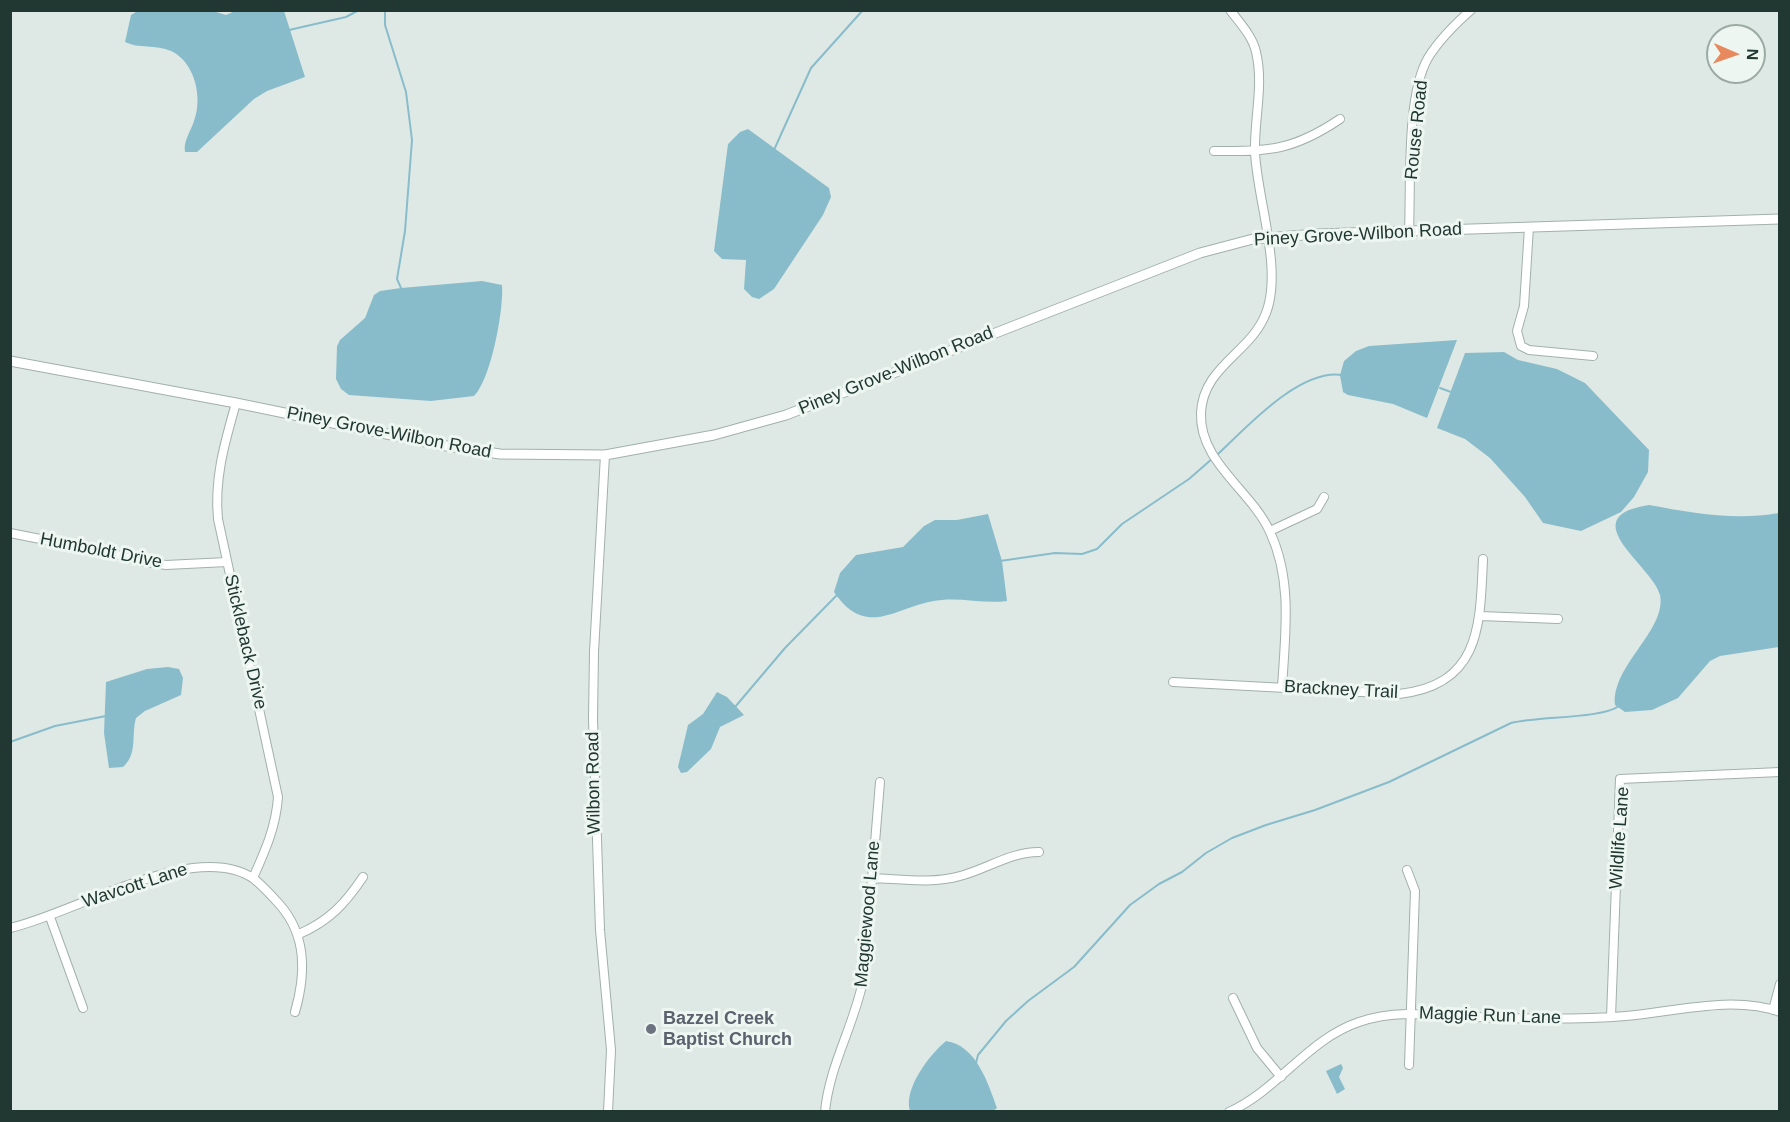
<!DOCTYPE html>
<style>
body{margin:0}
#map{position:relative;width:1790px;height:1122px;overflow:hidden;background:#dee9e5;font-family:Arial,sans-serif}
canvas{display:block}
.frame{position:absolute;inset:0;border:12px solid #213732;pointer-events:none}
.north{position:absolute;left:1706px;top:24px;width:60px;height:60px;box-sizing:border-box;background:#eef6f2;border:2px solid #9caaa5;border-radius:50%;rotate:92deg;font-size:16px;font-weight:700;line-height:24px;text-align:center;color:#213732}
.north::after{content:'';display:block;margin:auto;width:21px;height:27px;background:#e8885d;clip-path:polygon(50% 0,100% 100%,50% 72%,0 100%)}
</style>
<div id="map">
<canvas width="1790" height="1122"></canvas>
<div class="frame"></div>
<div class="north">N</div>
</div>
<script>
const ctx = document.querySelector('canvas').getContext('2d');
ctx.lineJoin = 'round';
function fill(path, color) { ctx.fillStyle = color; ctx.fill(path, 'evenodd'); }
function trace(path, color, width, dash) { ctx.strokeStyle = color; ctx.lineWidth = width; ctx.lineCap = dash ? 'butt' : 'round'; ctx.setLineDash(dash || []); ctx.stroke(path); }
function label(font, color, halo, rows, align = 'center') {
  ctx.font = font + ' Arial,sans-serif'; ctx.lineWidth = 6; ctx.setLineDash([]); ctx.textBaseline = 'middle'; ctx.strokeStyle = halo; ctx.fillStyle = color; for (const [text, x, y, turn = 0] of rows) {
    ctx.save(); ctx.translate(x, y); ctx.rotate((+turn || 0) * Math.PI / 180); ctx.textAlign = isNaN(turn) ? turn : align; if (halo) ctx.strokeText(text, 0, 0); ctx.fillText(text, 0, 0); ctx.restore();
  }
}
fill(new Path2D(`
 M139 10 213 11 226 15 235 11H284L305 77 267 91 254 99 197 152H185C183 141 191 131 194 121 203 98 195 62 171 51 156 44 138 49 125 42L131 15Z
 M748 129 829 188 831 197 823 215 774 289 759 299 752 297 744 289 746 260 722 259 714 251 728 144 740 132Z
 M482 281 502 285C504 309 491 380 474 396L431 401 349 395 341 389 336 379 337 346 340 340 365 318 374 295 380 291 401 288Z
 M1457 340 1427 418 1393 404 1348 395 1343 392 1340 375 1344 361 1356 351 1369 346Z
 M1504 352 1518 360 1557 369 1585 383 1649 450 1648 472 1634 497 1621 512 1581 531 1543 523 1525 497 1490 458 1465 439 1437 428 1465 353Z
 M1649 505C1693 513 1735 521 1779 513V647L1720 656 1710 661 1678 698 1652 710 1625 712 1615 705C1611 666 1667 630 1660 595 1653 566 1571 517 1649 505Z
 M988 514 1002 561 1007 601C985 604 964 598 942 600 899 603 868 642 834 592L840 573 856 555 903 547 924 526 935 520H957Z
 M168 667 179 669 183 678 181 695 145 711 136 718C131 735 138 754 123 767L109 768 104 733 106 682 147 669Z
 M717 692 727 697 744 715 720 727 711 749 687 772 681 773 678 767 688 725 703 714Z
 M946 1041C976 1045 988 1083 997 1108L993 1111H910C903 1089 930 1054 946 1041Z
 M1341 1064 1343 1068 1339 1077 1345 1089 1337 1094 1326 1071Z`), '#89bccb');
trace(new Path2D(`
 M385 10V25L406 92 412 140 405 231 397 279 401 288
 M289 30 346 17 359 10
 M774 150 811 68 863 10
 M1440 388 1451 392
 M1217 455C1247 427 1299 369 1342 375
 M1000 561 1055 553 1082 554 1097 549 1122 524 1189 479 1213 458
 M735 707 785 648 838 594
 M10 742 55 726 106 716
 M976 1063 978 1055 1006 1021 1028 1001 1074 967 1130 905 1159 884 1182 872 1206 853 1232 838 1266 825 1315 810 1389 782 1511 723C1538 716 1601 719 1619 706`), '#89bccb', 2);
const minor = new Path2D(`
 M1230 10C1240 23 1253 37 1256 52 1264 85 1254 119 1255 152 1257 199 1283 269 1266 313 1251 353 1203 366 1201 413 1199 462 1251 490 1270 532 1293 581 1285 635 1282 688
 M1214 151C1269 152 1294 150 1340 119
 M1529 227 1524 306 1517 331 1521 346 1529 350 1593 356
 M1409 231C1411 185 1406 96 1428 58 1439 40 1455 24 1471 10
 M236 403C225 442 214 478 218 519L278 797C276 827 265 851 253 878
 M605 455 594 652 593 719 600 930 611 1050 608 1112
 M1270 531 1317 509 1324 497
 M10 533 111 553 139 561 166 565 227 562
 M1480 616 1558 619
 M1173 682 1399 694C1481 685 1480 625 1483 559
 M1407 870 1415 891 1409 1065
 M872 878C901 879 932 884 960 876 987 869 1010 852 1039 852
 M50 917 83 1008
 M10 928C74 914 195 838 254 879 263 886 272 896 280 905 307 936 306 974 295 1012
 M299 934C329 921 345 904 363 877
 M1233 998 1257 1048 1281 1077
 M1773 1010 1780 984
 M1611 1017 1620 779 1780 772
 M825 1112C829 1065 856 1022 864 976L880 782
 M1229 1112C1278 1090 1308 1039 1359 1022 1396 1009 1437 1015 1476 1017 1526 1019 1576 1020 1626 1016 1674 1012 1732 995 1780 1012`);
const tertiary = new Path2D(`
 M10 361 236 403 440 445 500 454 605 455 714 435 786 415 1200 253 1253 239 1317 234 1780 219`);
trace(minor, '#a2b0ac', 10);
trace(tertiary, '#a2b0ac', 11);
trace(minor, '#fff', 8);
trace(tertiary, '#fff', 9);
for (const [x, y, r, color] of [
 [651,1029,6,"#6b7280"]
]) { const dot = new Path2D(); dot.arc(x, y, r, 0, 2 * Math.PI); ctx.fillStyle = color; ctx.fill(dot); trace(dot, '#eef6f2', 2); }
label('18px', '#213732', '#eef6f2', [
 ["Rouse Road",1417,130,-84],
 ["Piney Grove-Wilbon Road",1358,235,-3],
 ["Piney Grove-Wilbon Road",896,371,-22],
 ["Piney Grove-Wilbon Road",389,433,11],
 ["Humboldt Drive",101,551,11],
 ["Stickleback Drive",245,642,77],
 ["Brackney Trail",1341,690,3],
 ["Wilbon Road",594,783,-91],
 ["Wildlife Lane",1620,838,-86],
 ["Wavcott Lane",135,886,-18],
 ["Maggiewood Lane",868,914,-85],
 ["Maggie Run Lane",1490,1016,2]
]);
label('bold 18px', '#5b616d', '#eef6f2', [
 ["Bazzel Creek",663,1019],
 ["Baptist Church",663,1040]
], 'left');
</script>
